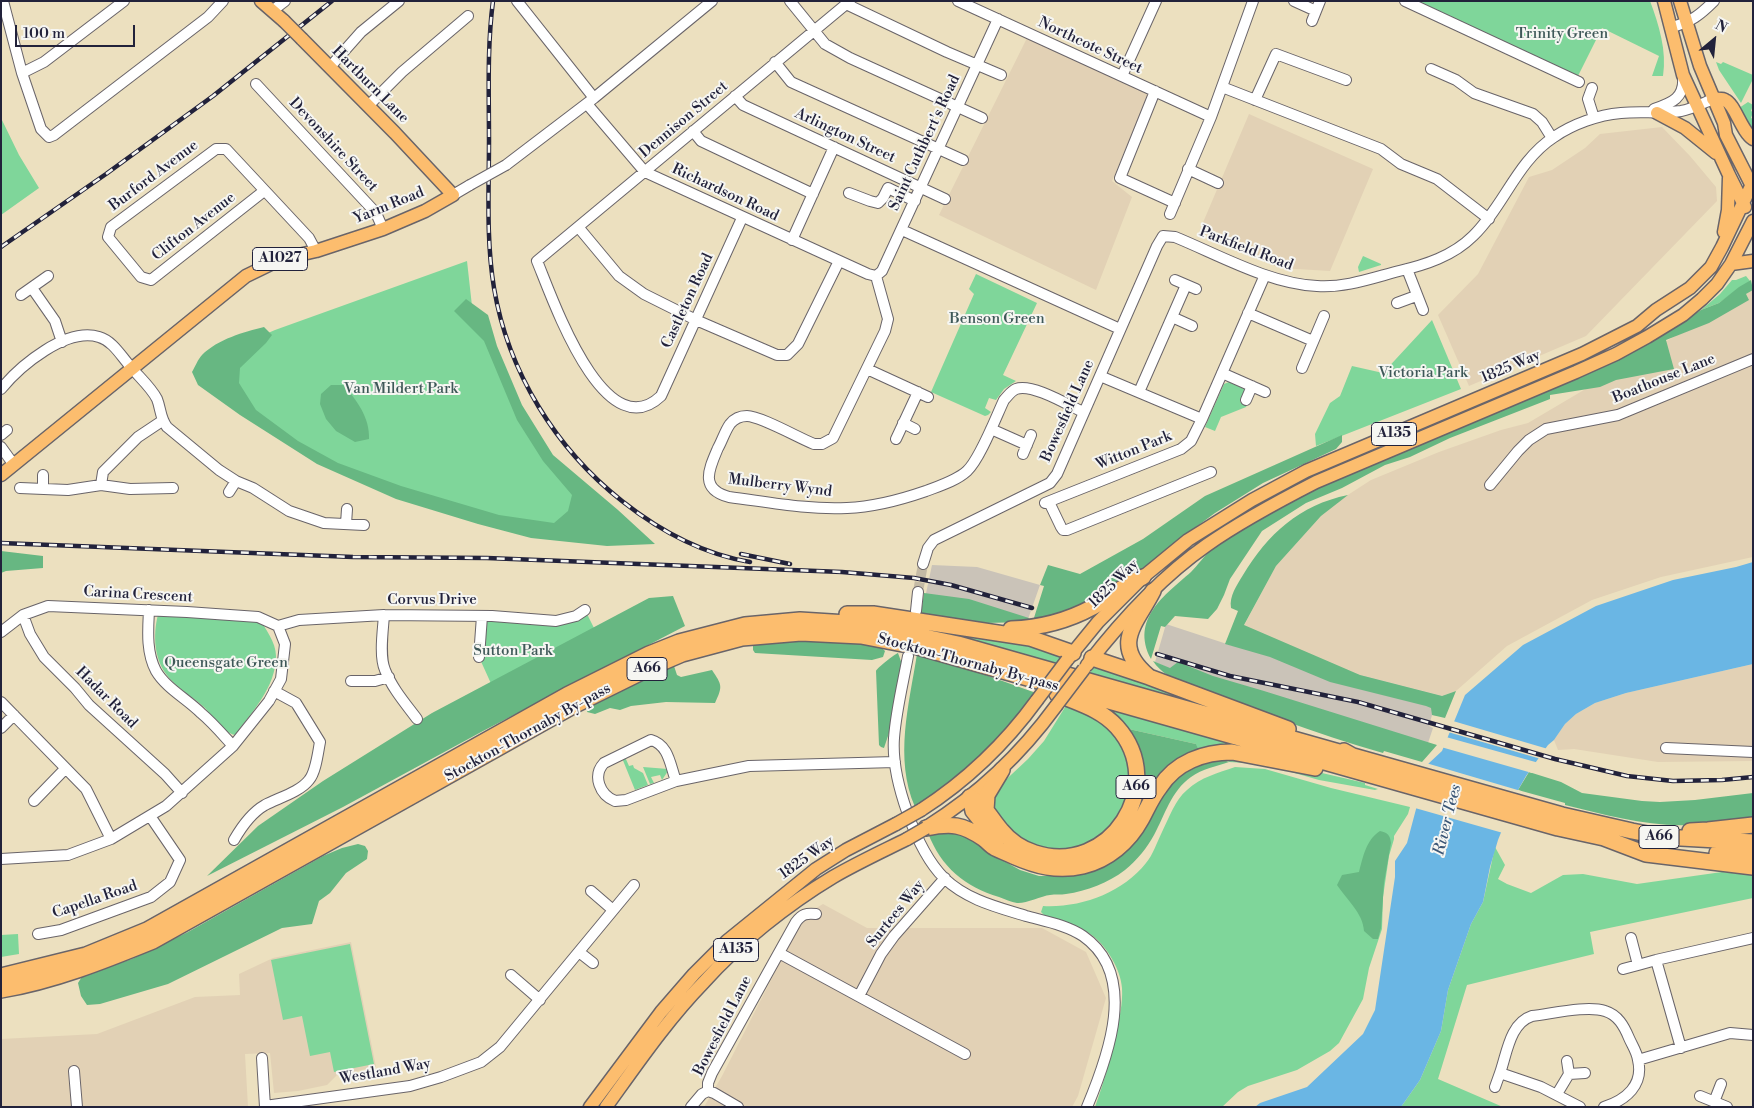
<!DOCTYPE html>
<style>
body{margin:0}
#map{position:relative;width:1754px;height:1108px;overflow:hidden;background:#ece0bf;font-family:"Libre Bodoni",serif}
canvas{display:block}
.frame{position:absolute;inset:0;border:2px solid #22223b;pointer-events:none}
.north{position:absolute;left:1689px;top:15px;width:50px;height:50px;-webkit-text-stroke:4px #f6f6f2;paint-order:stroke;rotate:28deg;font-size:14px;font-weight:700;line-height:20px;text-align:center;color:#22223b}
.north::after{content:'';display:block;margin:auto;width:18px;height:22px;background:#22223b;clip-path:polygon(50% 0,100% 100%,50% 72%,0 100%)}
.scale{position:absolute;left:15px;top:25px;width:120px;height:22px;box-sizing:border-box;border:2px solid #22223b;border-top:0;padding-left:6px;font-size:15px;line-height:18px;white-space:nowrap;color:#22223b;-webkit-text-stroke:4px #f6f6f2;paint-order:stroke}
</style>
<div id="map">
<canvas width="1754" height="1108"></canvas>
<div class="frame"></div>
<div class="north">N</div>
<div class="scale">100 m</div>
</div>
<script>
const ctx = document.querySelector('canvas').getContext('2d');
ctx.lineJoin = 'round';
function fill(path, color) { ctx.fillStyle = color; ctx.fill(path, 'evenodd'); }
function trace(path, color, width, dash) { ctx.strokeStyle = color; ctx.lineWidth = width; ctx.lineCap = dash ? 'butt' : 'round'; ctx.setLineDash(dash || []); ctx.stroke(path); }
function label(font, color, halo, rows, align = 'center') {
  ctx.font = font + ' "Libre Bodoni",serif'; ctx.lineWidth = 4; ctx.setLineDash([]); ctx.textBaseline = 'middle'; ctx.strokeStyle = halo; ctx.fillStyle = color; for (const [text, x, y, turn = 0] of rows) {
    ctx.save(); ctx.translate(x, y); ctx.rotate((+turn || 0) * Math.PI / 180); ctx.textAlign = isNaN(turn) ? turn : align; if (halo) ctx.strokeText(text, 0, 0); ctx.fillText(text, 0, 0); ctx.restore();
  }
}
fill(new Path2D(`
 M1028 36 1150 91 1112 181 1132 197 1096 290 939 215Z
 M1249 114 1373 169 1330 271 1279 268 1199 232Z
 M1662 127 1690 156 1716 187 1717 201 1586 336 1469 386 1438 315 1478 274 1529 177 1552 170 1585 148 1600 134Z
 M1753 290V557L1661 577 1592 600 1507 646 1456 691 1442 696 1360 675 1240 633 1276 566 1321 516 1340 500 1371 480 1439 452 1501 430 1528 423Z
 M1753 664V761L1658 762 1574 749 1558 750 1554 740 1565 724 1576 714 1595 703 1626 693Z
 M823 904 867 928H1042L1086 952 1106 998 1078 1096 1072 1107H704L722 1076 792 939 808 913Z
 M351 942 376 1067 337 1075 327 1085 298 1091 274 1093 270 1053 245 1054 248 1107H1V1039L97 1034 195 997 240 995 239 974 273 958Z`), '#e2d1b5');
fill(new Path2D(`
 M932 565 977 567 1040 585 1027 622 925 598Z
 M1166 624 1233 646 1240 633 1360 675 1442 696 1446 695 1438 716 1432 715 1429 726 1433 728 1428 743 1417 742 1182 674 1155 662Z`), '#cac3b8');
fill(new Path2D(`
 M1416 1H1650C1659 25 1667 51 1663 76H1652L1659 56 1602 28 1578 76Z
 M1716 62 1721 64 1723 62 1753 75V79L1741 103 1719 70Z
 M1748 102 1753 105 1751 111 1753 112 1751 118 1753 119V132L1750 130 1739 108Z
 M1 118 19 155 39 188 1 215Z
 M1363 256 1381 264V265L1359 272 1358 267Z
 M467 261 473 315 530 433 569 475 591 540 371 484 241 411 225 359 245 343 275 330Z
 M976 274 1037 303 1003 375 1016 381 1004 389 996 400 989 398 985 408 991 412 988 415 985 416 931 392 974 294 969 289Z
 M1746 276 1750 281 1719 303 1701 310 1720 294 1732 280H1736Z
 M1432 320 1461 389 1316 446 1315 434 1330 403 1340 396 1352 366 1383 373Z
 M1229 382 1244 389V394L1240 402 1247 405 1246 407 1221 417 1215 431 1205 427 1224 384Z
 M585 610 598 636 498 699 479 657 482 616 556 621Z
 M159 611 258 617C265 628 276 642 276 656 276 687 252 712 235 735 220 731 214 717 204 707 192 696 175 687 166 674 153 656 153 631 159 611Z
 M932 630 1024 642 1066 657 1057 664 1012 651 1011 653 936 633Z
 M1098 661 1264 726 1089 674Z
 M1079 696 1254 746 1197 753 1196 744 1124 728Z
 M1067 704 1086 711 1109 726 1130 761 1131 792 1113 827 1083 846 1059 850 1034 846 1012 833 994 809 992 799 996 789 1028 759 1044 741Z
 M1219 756 1266 760 1365 783V785L1378 789 1375 790 1319 780 1263 764 1229 762 1227 760 1191 769 1161 797 1158 796 1183 771Z
 M625 757 629 766 633 765 634 768 643 773 648 785 635 790 622 758Z
 M643 767 668 769V771L662 780 660 775 651 777 654 783 650 784Z
 M1235 767 1265 769 1331 788 1410 807 1408 814 1394 836V839L1389 856 1383 897 1382 929 1369 968 1363 999 1339 1043 1330 1051 1297 1070 1248 1086 1238 1092 1222 1107H1095C1104 1082 1110 1060 1116 1034 1119 1019 1123 1004 1122 988 1121 970 1107 947 1093 936 1079 925 1060 921 1044 915L1041 912 1043 906C1081 908 1122 893 1146 863 1153 855 1157 842 1162 832 1169 818 1175 800 1187 790 1201 777 1218 773 1235 767Z
 M1495 847 1505 865 1498 879 1507 884 1531 893 1563 875 1583 874 1637 884 1722 872 1753 875V898L1590 932 1594 954 1467 985 1438 1079 1503 1107H1401L1420 1080 1441 1031 1448 990 1471 924 1483 902Z
 M18 934 19 954 1 957V935Z
 M350 944 374 1064 334 1072 330 1052 310 1056 302 1016 283 1020 271 960Z`), '#7fd69a');
fill(new Path2D(`
 M1751 280 1753 290 1746 294 1749 300 1709 323 1666 340 1674 369 1616 380 1600 387 1550 395V399L1450 438 1410 457 1385 465 1342 488 1306 503 1262 531 1230 579 1224 595 1217 609 1208 619 1175 616 1165 627 1161 626 1151 659C1130 619 1165 595 1191 572 1198 565 1204 556 1211 550 1229 536 1249 525 1269 513 1333 477 1401 450 1468 420 1533 392 1597 363 1662 334L1701 310 1719 303 1739 287Z
 M466 299 488 315 497 346 522 405 553 455 618 510 655 544 607 546 531 538 478 524 396 499 317 464 240 415 198 385 192 372C195 367 198 359 202 355 218 339 244 332 264 327L272 335 266 343 240 368 239 383 256 410 298 441 338 463 401 486 499 515 554 523 568 511 572 495 543 461 517 420 484 341 454 311Z
 M331 385H343C357 400 370 418 369 439L355 442 336 431 326 419 320 404 321 394Z
 M1342 435V442L1336 449 1263 483 1215 513 1181 538 1122 585 1088 606 1033 621 1044 586 1040 585 1048 565 1080 574 1143 539 1205 496Z
 M1348 495 1321 516 1276 566 1244 625 1360 675 1442 696 1456 691 1445 718 1432 715 1431 708 1426 706 1330 682 1270 657 1225 644 1238 611 1231 608C1229 596 1237 585 1243 575 1268 534 1299 505 1348 495Z
 M1 551 43 556V568L6 571 1 573Z
 M924 593 969 599 1029 618 1027 622 985 623 929 615 921 613Z
 M673 596 685 626 483 731 343 807 207 876 258 826 323 781 432 713 649 598Z
 M772 640H831L880 646 885 651 883 657 872 660 755 653 753 650V644Z
 M898 653 903 667 890 730 884 748 881 747 879 745 876 671C877 668 895 654 898 653Z
 M917 654 938 658 1036 693C1026 707 1017 723 1006 735 980 763 948 788 915 807 894 758 909 705 917 654Z
 M1153 661 1170 668 1178 662 1213 676 1264 691 1437 745 1422 762 1384 751 1383 753C1315 734 1250 708 1184 683 1172 678 1161 673 1153 661Z
 M668 666H674L677 675 681 677 712 670C722 685 723 686 715 703L666 702 631 706 620 710 610 708 595 714 587 712 589 707 620 689Z
 M1124 728 1196 744 1198 749 1197 753 1154 784 1142 778Z
 M1221 759 1229 762C1217 766 1202 769 1191 777 1171 791 1165 815 1154 835 1147 848 1137 860 1125 870 1108 883 1087 891 1066 894 1061 895 1055 894 1050 895 1041 896 1025 904 1017 903 1011 902 1005 899 999 897 965 887 941 867 928 833L953 827 1002 860 1020 870 1039 876H1046L1081 870 1161 797 1176 779 1191 769Z
 M1529 772 1561 782 1582 793 1642 801 1660 802 1695 800 1753 793V818C1732 820 1712 824 1691 825 1648 827 1606 815 1565 805V803L1518 790Z
 M1380 831C1388 833 1390 835 1391 843L1384 883 1381 928 1378 939H1373L1364 931C1363 913 1347 900 1337 885L1342 875 1359 872C1363 857 1366 840 1380 831Z
 M358 844 365 846 368 851 367 859 346 873 330 893 319 901 312 924 282 928 168 984 100 1004 87 1005 81 996 78 983 83 975 132 959 188 932 323 856 342 848Z`), '#67b782');
fill(new Path2D(`
 M1753 562V664L1626 693 1595 703 1576 714 1565 724 1554 740 1548 745 1526 776 1518 790 1498 840 1490 867 1483 902 1471 924 1448 990 1441 1031 1420 1080 1401 1107H1255L1260 1103 1307 1087 1363 1034 1375 1010 1395 877V861L1407 843 1428 764 1442 751 1465 695 1523 645 1596 606 1673 580 1736 567Z`), '#6ab6e4');
fill(new Path2D(`
 M1453 721 1548 749 1541 759 1448 732Z
 M1446 737 1539 763 1532 773 1441 747Z
 M1426 763 1521 791 1503 833 1415 808Z`), '#ece0bf');
trace(new Path2D(`
 M918 592 923 564`), '#c4baa5', 10, [10, 5]);
const minor = new Path2D(`
 M3 1 22 73 41 129 49 137 54 135 208 17 223 1
 M517 1 594 98
 M790 1 825 44 850 58 982 118
 M958 1 1211 117
 M1294 1 1316 11
 M1405 1 1579 82
 M846 4 947 52 1001 75
 M272 11 285 1
 M1312 21 1320 1
 M1672 27C1691 22 1700 15 1714 1
 M775 62 791 82 963 160
 M330 67 361 32 399 1
 M1431 69 1456 80 1474 93 1533 114 1542 122 1552 138
 M22 73 44 62 124 1
 M1122 76 1156 1
 M256 84 376 213 383 229
 M1222 87 1381 149 1401 164 1437 179 1489 219
 M1592 88 1588 99 1594 118
 M1155 91 1120 178 1175 203
 M735 96 743 105 945 199
 M1255 100 1276 54 1346 80
 M587 104 645 172 868 274 876 276
 M368 106 402 72 468 16
 M1654 109C1672 103 1685 98 1683 76
 M693 131 701 141 813 194
 M506 165 594 98 712 1
 M1188 169 1218 183
 M264 191 151 280 141 277 108 237 111 227 216 149H226L309 238 316 251
 M849 193 870 201 878 203 883 198 888 188 915 201
 M453 195 470 185
 M1170 214 1211 117 1253 1
 M742 218 661 396C604 450 552 297 537 261L850 1
 M579 228 619 276 644 294 696 320 777 355H787L798 344 839 261
 M902 230 1120 329
 M792 240 834 147
 M1407 269 1423 310
 M876 276 888 319 885 331 833 438 822 444H814C799 438 760 416 747 416 740 416 734 419 730 424 725 431 722 441 718 448 709 469 699 489 729 497 768 502 808 510 847 508 875 507 900 500 926 491 939 486 956 481 967 471 980 459 996 417 1004 400 1008 396 1011 391 1016 389 1032 383 1068 405 1083 412
 M876 276 882 271 998 19
 M1175 280 1196 289
 M32 288 55 321 62 342
 M21 295 48 276
 M1397 303 1416 296
 M1248 313 1313 341
 M1172 317 1192 326
 M1302 368 1324 316
 M867 369 928 397
 M1222 373 1265 392
 M1100 376 1202 419
 M1 389C20 366 66 327 99 337 113 341 121 356 130 366 138 376 151 387 157 399 161 409 160 418 167 427L219 470 236 481 253 488 289 511 324 523 364 525
 M1139 392 1186 285
 M1246 400 1252 386
 M903 423 915 429
 M991 429 1027 445
 M1 435 7 430
 M896 439 918 392
 M1 447 14 465
 M1023 454 1031 435
 M101 485 103 472 138 437 162 421
 M1490 485 1518 451 1529 440 1546 429 1618 415 1753 359
 M20 488 68 490 101 485 130 489 173 488
 M43 489V475
 M229 492 236 481
 M1049 502 1061 527 1063 530H1067L1211 472
 M1045 503 1181 449 1191 441 1202 419 1265 275
 M346 524 347 509
 M923 564 928 548 934 540 1050 483 1057 474 1157 246 1163 236 1175 237C1219 255 1270 284 1317 286 1345 288 1372 278 1399 271 1425 265 1453 256 1473 236 1504 206 1517 161 1554 137 1573 124 1598 115 1621 113 1641 111 1661 114 1681 111 1692 109 1703 103 1713 99
 M149 610C148 630 146 652 156 671 166 688 187 699 201 713 213 723 223 735 233 746
 M916 611 918 592
 M23 615 30 634 44 657 75 688 89 705 165 774 182 793
 M384 615C383 630 379 656 385 670 392 688 405 703 417 719
 M278 626 299 620 384 615 492 616 556 621 576 616 585 610
 M1 632 23 615 48 606 187 612 258 617 278 626
 M908 656C903 683 896 711 894 738 891 778 916 850 944 878 967 900 997 907 1026 916 1044 921 1067 925 1083 936 1139 975 1108 1057 1087 1107
 M479 657 482 616
 M351 681H375L389 677
 M1 702 86 789 111 839
 M1 728 14 715
 M1666 748 1753 752
 M676 781C670 765 669 745 651 740L604 763C592 776 600 795 615 801L626 800 676 781 749 766 895 762
 M34 801 65 769
 M234 840C242 826 251 813 265 805 278 798 300 792 309 780 316 772 318 752 320 742L296 703 274 691
 M1 859 68 855 111 839 166 806 233 746 269 701 281 679 285 644 278 626
 M591 891 613 910
 M38 934 61 930 151 897 170 882 180 860 150 816
 M1631 938 1638 965 1656 960
 M579 952 593 963
 M779 953 965 1054
 M1623 969 1638 965
 M511 975 540 1000
 M859 996 881 954 894 936 945 878
 M1681 1048 1656 960 1753 938
 M262 1058 265 1107
 M1638 1060 1730 1033 1753 1035
 M1567 1061 1569 1074
 M74 1071 77 1107
 M1495 1087 1500 1073
 M708 1091V1083L712 1073 796 922C802 914 806 913 816 914
 M708 1091 714 1093 738 1107
 M1557 1094 1569 1074 1585 1073
 M1700 1096 1727 1107
 M1714 1102 1721 1084
 M265 1106 410 1086 441 1077 481 1062 500 1047 634 885
 M691 1107 702 1094 708 1091
 M1580 1107 1541 1087 1500 1073C1507 1053 1510 1023 1532 1016 1551 1014 1587 1005 1605 1011 1618 1015 1624 1026 1629 1038 1632 1045 1637 1052 1638 1060 1644 1085 1626 1100 1604 1107`);
const major = new Path2D(`
 M261 1 284 21
 M1664 1 1683 75 1729 175 1745 207
 M1680 1 1700 66 1724 123 1726 135 1753 188
 M1713 99C1717 99 1722 98 1725 100 1735 104 1741 131 1753 139
 M1657 113 1685 128 1716 153
 M1724 232 1728 210 1729 178
 M1731 264 1753 261
 M1 475 246 276 281 259 316 251 383 229 425 211 453 195 395 133 302 39
 M1067 660 1098 622 1143 577 1188 540 1252 500 1306 471 1582 354 1637 326 1656 310 1690 288 1711 267 1722 247 1753 182
 M1087 665C1121 621 1161 577 1207 545 1241 521 1279 501 1316 482L1576 372 1616 354 1647 337 1683 315 1702 299 1717 284 1731 264 1753 221
 M921 810C966 781 1005 744 1037 700
 M928 826C979 794 1021 754 1056 706
 M590 1107 661 1012 694 974 727 941 816 869 846 850 896 824
 M606 1107C637 1064 667 1020 704 982 739 943 788 904 833 877 857 863 883 851 907 839`);
const highway = new Path2D(`
 M847 614H873L1030 638 1073 653
 M1011 629C1039 628 1069 620 1093 607 1111 597 1125 584 1143 577
 M1092 658 1149 677 1288 729
 M1148 676C1110 644 1137 623 1153 591
 M1344 751 1353 756 1562 815 1632 831 1663 837 1753 842
 M970 797C987 807 989 816 1001 830 1010 841 1022 849 1035 853 1110 877 1169 785 1117 727 1101 709 1078 703 1057 694
 M970 797 973 811 997 841
 M986 810 987 795 1002 770
 M926 828C951 823 963 824 984 839 988 842 991 846 995 848 1001 851 1007 853 1013 856 1036 866 1057 872 1083 866 1108 860 1129 842 1141 820 1147 809 1152 797 1160 787 1176 762 1204 752 1232 752L1315 768
 M1690 831 1708 830 1753 825
 M1717 853 1753 854
 M1 976 86 955 147 930 567 695 649 654 679 642 745 625 800 620 863 624 958 644 1353 756
 M1 990C54 981 104 961 153 941L575 705 654 666 682 654 742 638 801 633 861 636 918 647 1558 828 1604 838 1646 854 1753 867`);
trace(minor, '#696469', 12);
trace(major, '#696469', 15);
trace(highway, '#696469', 18);
trace(minor, '#fff', 10);
trace(major, '#fcbd6e', 12);
trace(highway, '#fcbd6e', 15);
const rail = new Path2D(`
 M493 1C487 47 489 95 489 141 489 190 486 240 494 288 508 372 556 449 622 501 660 531 702 554 750 562
 M1 247 106 174 213 96 332 1
 M1 543 353 557 487 558 842 572 914 578 951 585 1032 608
 M741 554 790 564
 M1157 654 1230 676 1358 702 1555 759 1627 776 1673 781 1722 780 1753 777`);
trace(rail, '#22223b', 4.5);
trace(rail, '#f6f6f2', 2.5, [8]);
const minorBridge = new Path2D(`
 M470 185 506 165`);
const majorBridge = new Path2D(`
 M284 21 302 39
 M1037 700 1067 660
 M1056 706 1084 669
 M896 824 921 810
 M907 839 926 828`);
trace(minorBridge, '#696469', 12, []);
trace(majorBridge, '#696469', 15, []);
trace(minorBridge, '#fff', 10);
trace(majorBridge, '#fcbd6e', 12);
for (const [x, y, w] of [
 [280,259,55],
 [1394,434,45],
 [647,669,40],
 [1136,787,40],
 [1659,837,40],
 [736,950,45]
]) { const box = new Path2D(); box.roundRect(x - w / 2, y - 11.5, w, 23, 4); ctx.fillStyle = '#f6f6f2'; ctx.fill(box); trace(box, '#22223b', 1); }
label('bold 14px', '#22223b', null, [
 ["A1027",280,259],
 ["A135",1394,434],
 ["A66",647,669],
 ["A66",1136,787],
 ["A66",1659,837],
 ["A135",736,950]
]);
label('15px', '#3e5858', '#f6f6f2', [
 ["Trinity Green",1562,34],
 ["Benson Green",997,319],
 ["Victoria Park",1423,373],
 ["Van Mildert Park",401,389],
 ["Sutton Park",513,651],
 ["Queensgate Green",226,663]
]);
label('15px', '#22223b', '#f6f6f2', [
 ["Northcote Street",1090,46,25],
 ["Hartburn Lane",370,85,45],
 ["Dennison Street",684,120,-40],
 ["Arlington Street",845,136,25],
 ["Saint Cuthbert's Road",925,143,-65],
 ["Devonshire Street",333,145,47],
 ["Burford Avenue",154,176,-37],
 ["Richardson Road",725,193,25],
 ["Yarm Road",389,206,-22],
 ["Clifton Avenue",194,227,-38],
 ["Parkfield Road",1246,249,21],
 ["Castleton Road",688,301,-65],
 ["1825 Way",1511,367,-23],
 ["Boathouse Lane",1664,379,-22],
 ["Bowesfield Lane",1068,411,-66],
 ["Witton Park",1134,451,-22],
 ["Mulberry Wynd",780,486,7],
 ["1825 Way",1114,584,-44],
 ["Carina Crescent",138,595,3],
 ["Corvus Drive",432,600],
 ["Stockton-Thornaby By-pass",968,663,15],
 ["Hadar Road",106,698,45],
 ["Stockton-Thornaby By-pass",528,733,-29],
 ["1825 Way",807,858,-35],
 ["Capella Road",95,900,-19],
 ["Surtees Way",896,914,-51],
 ["Bowesfield Lane",723,1026,-63],
 ["Westland Way",385,1072,-10]
]);
label('italic 16px', '#3b5676', '#f6f6f2', [
 ["River Tees",1448,820,-76]
]);
</script>
